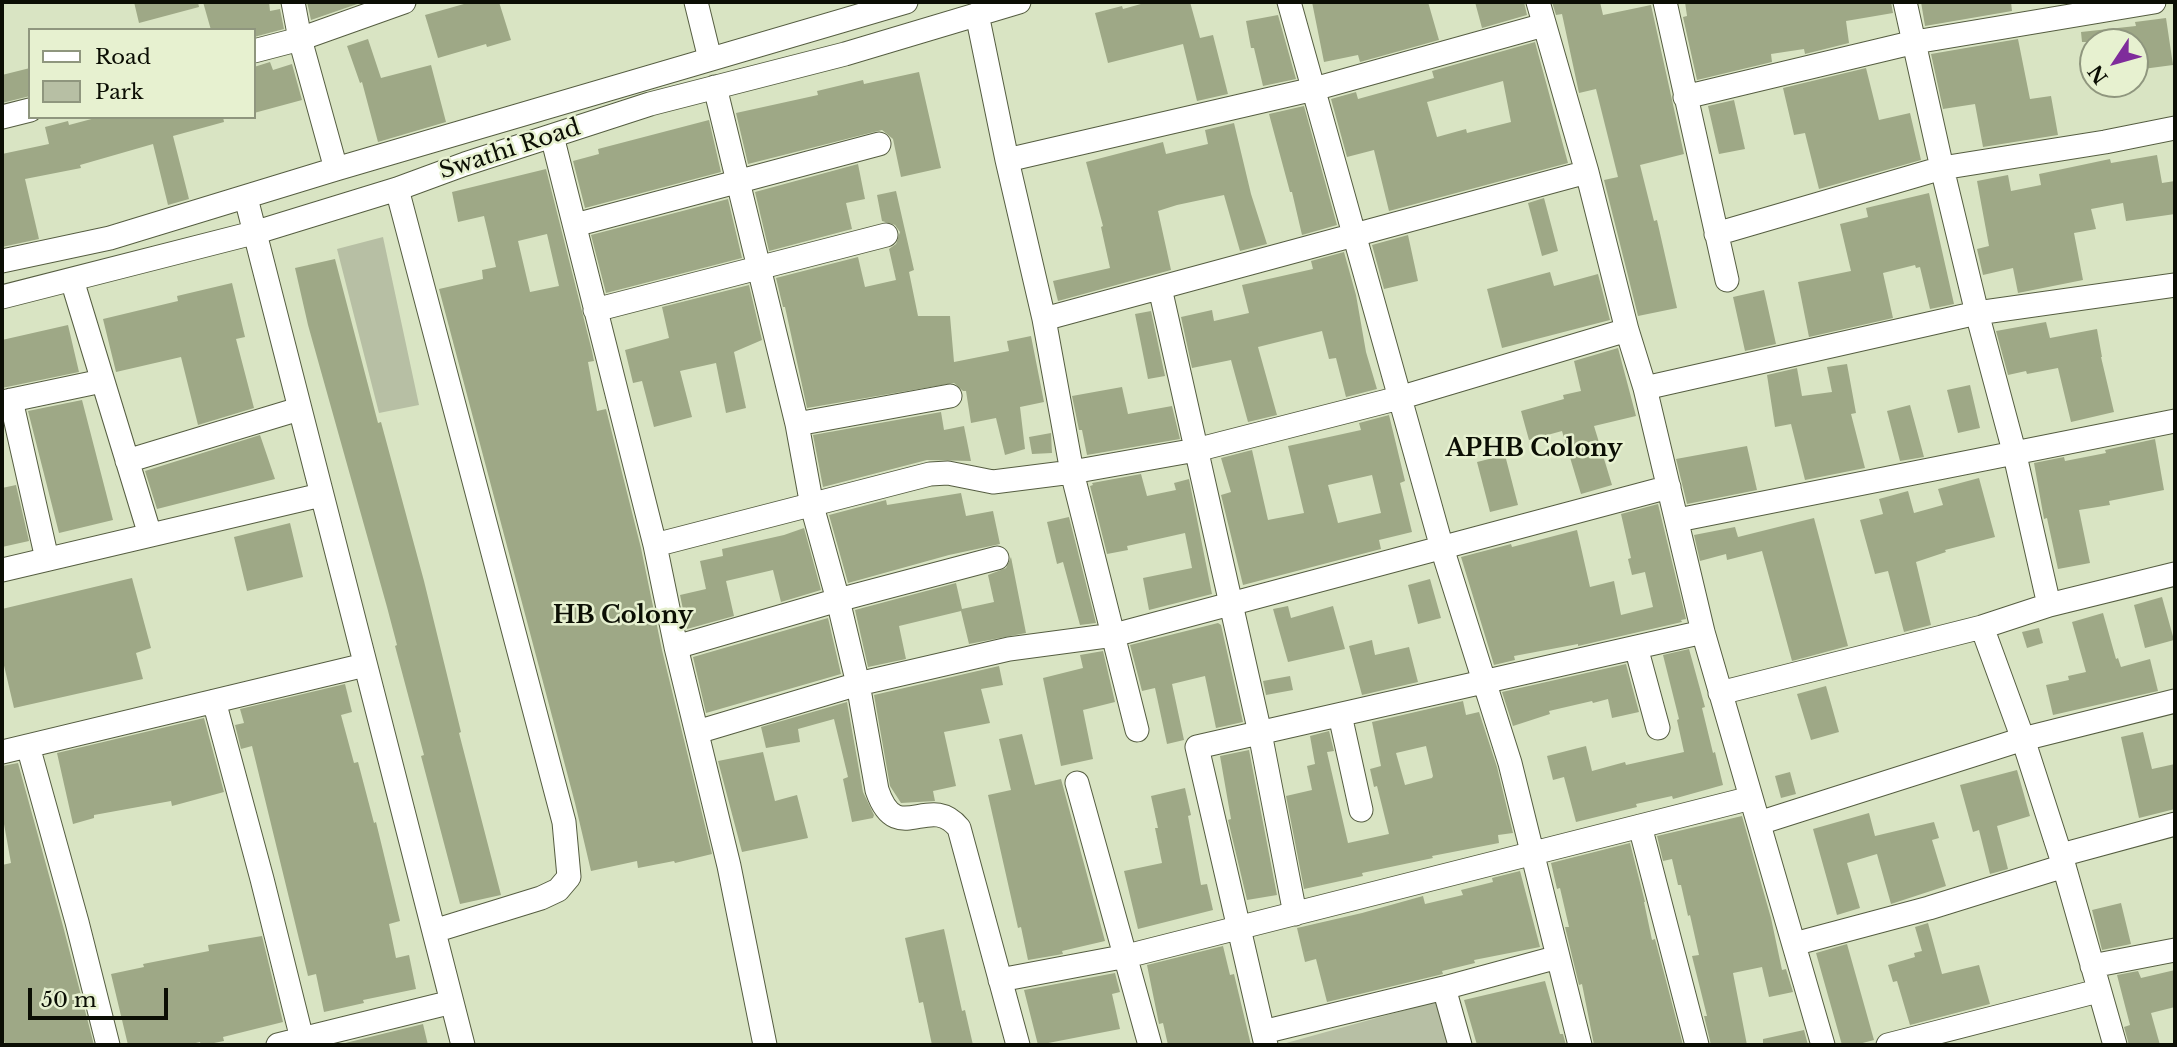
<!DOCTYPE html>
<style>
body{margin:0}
#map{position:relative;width:2177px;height:1047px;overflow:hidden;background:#d9e4c3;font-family:"Libre Baskerville",serif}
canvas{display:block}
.frame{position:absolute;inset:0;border:4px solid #0b0e04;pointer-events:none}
.legend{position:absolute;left:28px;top:28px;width:228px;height:91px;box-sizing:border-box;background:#e7f1d0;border:2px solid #8f967e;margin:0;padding:9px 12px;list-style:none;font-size:21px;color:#0b0e04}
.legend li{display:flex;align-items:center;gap:14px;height:35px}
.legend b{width:35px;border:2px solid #8f967e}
.north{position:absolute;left:2079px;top:28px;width:70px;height:70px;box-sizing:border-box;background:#e7f1d0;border:2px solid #8f967e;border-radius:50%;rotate:234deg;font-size:19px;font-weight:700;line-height:28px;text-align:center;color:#0b0e04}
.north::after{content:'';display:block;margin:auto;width:24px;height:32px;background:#7f2c9b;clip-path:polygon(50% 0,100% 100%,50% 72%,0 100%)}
.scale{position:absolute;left:28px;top:988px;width:140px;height:32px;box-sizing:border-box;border:4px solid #0b0e04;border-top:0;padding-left:9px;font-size:21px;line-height:24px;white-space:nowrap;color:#0b0e04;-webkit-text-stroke:5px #e7f1d0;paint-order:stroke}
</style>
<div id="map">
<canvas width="2177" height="1047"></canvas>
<div class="frame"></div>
<ul class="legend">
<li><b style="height:9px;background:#fff"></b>Road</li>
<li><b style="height:19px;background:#b7bfa4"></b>Park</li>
</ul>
<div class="north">N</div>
<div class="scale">50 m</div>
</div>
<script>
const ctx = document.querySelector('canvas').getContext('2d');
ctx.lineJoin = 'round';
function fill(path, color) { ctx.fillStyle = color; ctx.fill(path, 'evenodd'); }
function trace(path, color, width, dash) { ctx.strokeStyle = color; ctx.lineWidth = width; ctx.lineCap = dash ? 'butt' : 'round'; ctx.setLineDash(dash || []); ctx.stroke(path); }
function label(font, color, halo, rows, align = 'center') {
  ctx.font = font + ' "Libre Baskerville",serif'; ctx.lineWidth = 5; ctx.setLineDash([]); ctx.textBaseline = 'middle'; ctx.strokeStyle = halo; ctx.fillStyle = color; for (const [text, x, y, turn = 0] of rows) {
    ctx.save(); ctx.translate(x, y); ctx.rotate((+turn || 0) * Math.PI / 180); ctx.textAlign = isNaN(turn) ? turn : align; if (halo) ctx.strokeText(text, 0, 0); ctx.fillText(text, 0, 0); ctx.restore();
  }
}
fill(new Path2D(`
 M383 237 419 405 379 413 337 249Z
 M1438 1001 1450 1045H1279Z`), '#b7bfa4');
fill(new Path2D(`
 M134 2H198L199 7 139 23Z
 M203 2H269L270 11 280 9 284 29 254 37V30H211Z
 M307 2H363L311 20Z
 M471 2H499L511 40 487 47 486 44 438 58 425 15Z
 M1148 2H1190L1200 38 1213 35 1228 94 1197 101 1183 44 1108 63 1095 13 1122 6 1123 9Z
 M1312 2H1428L1439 40 1360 62 1358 55 1324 62Z
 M1475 2H1524L1527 15 1482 28Z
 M1552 2H1600L1603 15 1651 5 1684 154 1640 165 1654 221 1657 220 1677 308 1638 316 1604 180 1618 177 1596 89 1579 93 1562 14 1556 15Z
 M1685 2H1891L1893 13 1846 21 1849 43 1805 54 1804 49 1771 54 1772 62 1697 80 1683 17 1687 16Z
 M1921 2H2011L2012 11 1925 26Z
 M1278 15 1296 79 1263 86 1254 48H1251L1246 21Z
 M2166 18 2173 65 2143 69 2138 42H2082L2081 32 2136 26 2135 22Z
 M368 39 381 78 431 65 446 122 378 142 362 82 360 83 347 46Z
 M2018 39 2030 99 2051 96 2058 135 1983 147 1975 104 1943 109 1931 54Z
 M1535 42 1568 163 1389 211 1374 150 1347 157 1331 99 1356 92 1358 99 1434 78 1432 71ZM1503 81 1511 122 1467 133 1466 129 1437 137 1427 102Z
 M270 62 273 70 292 64 302 100 254 113V67Z
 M30 68V96L2 103V75Z
 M1866 68 1879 120 1910 113 1921 160 1819 189 1805 133 1794 135 1783 88Z
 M919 72 941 168 901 177 893 139 882 130 748 164 736 113 818 95 817 91 863 80 864 84Z
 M1734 100 1745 149 1719 154 1708 106Z
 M1304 106 1337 225 1302 235 1292 192H1290L1269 114Z
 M99 117H223L224 122 173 136 189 199 168 205 153 144 80 165 81 168 25 179 39 239 2 247V154L49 144 45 127 68 121 69 125Z
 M709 120 721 172 585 208 573 161 599 154 598 149Z
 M1234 123 1251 194 1267 244 1240 251 1224 195 1177 205 1158 211 1171 270 1058 301 1053 281 1110 268 1101 227 1103 226 1086 162 1163 142 1166 154 1208 144 1205 130Z
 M2157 155 2162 183 2175 181V214L2126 221 2123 203 2091 209 2096 229 2074 233 2083 280 2018 293 2013 268 1983 275 1977 249 1989 246 1977 181 2008 175 2011 191 2041 185 2039 174 2110 159 2111 163Z
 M858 164 865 199 846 203 852 229 769 251 755 192Z
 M546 169 592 351 594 361 588 362 597 411 606 409 641 548 662 650 712 854 675 863 674 861 638 868 637 861 591 871 575 803 439 289 483 279 482 270 496 267 484 216 458 222 452 192ZM547 234 559 286 530 292 518 241Z
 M896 191 914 270 909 272 918 316H950L954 362 1009 351 1007 341 1031 336 1044 402 1020 407 1025 449 1005 455 996 418 971 423 966 391H963L954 383 807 408 785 307H783L776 278 858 257 865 287 896 280 889 249 896 244 900 232 895 225 882 221 877 195Z
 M1929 193 1954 304 1930 309 1920 267 1916 268 1915 265 1883 273 1893 318 1809 337 1798 282 1851 271 1840 224 1868 217 1866 208Z
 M1544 198 1558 251 1542 256 1528 203Z
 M728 199 742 258 606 293 591 235Z
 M1408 235 1418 281 1384 289 1372 245Z
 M1344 252 1356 295 1366 352 1377 389 1346 397 1336 358 1329 359 1322 331 1258 347 1277 415 1248 422 1231 360 1192 368 1181 317 1212 310 1214 321 1249 313 1242 285 1313 269 1311 261Z
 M335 259 378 423 381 422 424 581 461 732 459 733 501 895 460 904 421 756 424 755 395 646 397 645 387 607 308 325 295 268Z
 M1550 272 1554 286 1598 274 1610 320 1502 348 1487 289Z
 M232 283 245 337 236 339 254 408 198 425 181 357 116 372 103 319 178 301 177 296Z
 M749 285 762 340 734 352 746 408 726 413 716 363 680 371 692 417 654 427 642 381 633 383 625 350 669 338 662 307Z
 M1764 290 1776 344 1745 351 1733 297Z
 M1151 311 1165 376 1148 379 1135 314Z
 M2046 322 2050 338 2097 329 2102 357H2101L2114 412 2071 422 2058 368 2027 374 2026 371 2008 375 1996 331Z
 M68 325 79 372 2 388V340Z
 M1618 348 1636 416 1594 426 1612 485 1581 494 1562 431 1529 440 1521 411 1564 399 1563 395 1581 391 1574 361Z
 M1847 364 1856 413 1851 414 1865 468 1805 480 1791 424 1775 427 1767 375 1797 368 1802 396 1832 392 1827 367Z
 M1970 385 1980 428 1958 433 1947 390Z
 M1122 387 1128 414 1172 406 1180 439 1087 455 1082 430H1079L1072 396Z
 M82 400 113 520 59 533 28 411Z
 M1910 405 1924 457 1900 461 1887 411Z
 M941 412 944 430 964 426 971 461 927 460 823 487 813 435Z
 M1389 415 1405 481 1400 483 1412 532 1379 540 1381 549 1243 585 1221 495 1231 492 1221 458 1252 450 1268 520 1304 513 1288 446 1361 430 1359 423ZM1372 475 1381 513 1338 523 1328 485Z
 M1051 433 1052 453 1032 454 1029 437Z
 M260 435 275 479 157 509 145 471Z
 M2155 439 2164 490 2109 501 2110 505 2079 510 2090 563 2058 569 2047 518 2044 519 2034 463 2064 457 2065 461 2106 453 2105 450Z
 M1747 446 1757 490 1687 504 1676 459Z
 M1505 455 1518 505 1490 512 1477 462Z
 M1141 474 1147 496 1176 490 1174 483 1189 479 1212 594 1149 610 1143 578 1192 568 1185 533 1127 546 1128 550 1107 554 1090 486 1093 485 1092 483Z
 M1979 478 1995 537 1945 550 1946 552 1916 562 1931 625 1904 632 1888 571 1875 574 1860 520 1883 514 1879 499 1908 491 1914 513 1943 505 1938 489Z
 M16 485 29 541 2 547V488Z
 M961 493 966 516 993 511 1000 544 949 555 848 583 829 515 886 500 887 505Z
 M1658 504 1686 619 1681 620 1682 622 1578 646V644L1514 656 1515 660 1494 665 1461 557 1511 544 1512 547 1577 530 1590 587 1614 581 1621 615 1653 607 1645 572 1632 575 1628 559 1631 558 1621 514Z
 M1069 517 1096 623 1080 625 1063 562 1057 564 1047 522Z
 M1814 518 1848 646 1792 661 1762 551 1727 560 1726 554 1700 561 1694 535 1735 527 1738 537Z
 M290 523 303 577 247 591 234 537Z
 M804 528 821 590 781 602 773 570 726 581 734 616 687 629 680 595 706 589 700 561 723 556 722 549 784 535Z
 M1011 557 1026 633 969 644 961 611 899 626 906 659 868 667 855 610 956 583 962 609 994 602 988 575 1006 568Z
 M132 578 151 648 136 653 143 679 14 708 2 657V609Z
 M1430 579 1441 618 1418 624 1408 585Z
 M2162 597 2174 640 2145 648 2134 605Z
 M1288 606 1291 618 1333 606 1345 649 1288 662 1273 609Z
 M2103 613 2116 659 2118 658 2121 667 2150 659 2158 691 2053 715 2046 685 2069 680 2068 676 2086 672 2072 622Z
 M828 618 841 674 706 713 693 657Z
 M1218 623 1221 625 1243 722 1216 728 1205 676 1172 684 1184 740 1167 744 1155 688 1142 691 1130 645Z
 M2039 628 2043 643 2027 648 2022 632Z
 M1372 640 1375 655 1409 647 1418 682 1362 695 1349 646Z
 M1689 649 1705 707 1702 708 1713 753 1715 752 1723 785 1673 799 1672 796 1636 804 1637 807 1576 822 1564 777 1553 780 1547 756 1586 746 1592 771 1625 762 1626 765 1684 752 1677 720 1679 719 1663 655Z
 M1103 651 1115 702 1083 710 1093 759 1061 766 1043 678 1083 668 1080 655Z
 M1626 664 1639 712 1612 718 1608 699 1593 703 1592 701 1549 711 1550 714 1513 726 1502 692Z
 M999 666 1003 685 981 689 990 723 944 732 956 786 933 791 935 801 901 803 890 786 874 695Z
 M1290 676 1293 690 1266 695 1263 681Z
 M345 684 352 712 341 715 354 763 358 762 374 823 376 822 400 921 389 924 396 958 409 955 416 989 363 1000 364 1003 324 1012 316 974 308 976 252 746 241 749 235 725 244 723 240 709Z
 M1826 686 1839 732 1811 740 1797 694Z
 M1463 701 1466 715 1479 712 1497 767 1513 833 1498 835 1499 843 1432 856 1433 858 1362 873 1363 876 1304 889 1286 796 1312 790 1307 766 1315 764 1310 736 1329 731 1334 751 1327 752 1348 843 1389 834 1377 786 1374 787 1370 769 1381 766 1372 722ZM1426 746 1433 776 1432 778 1405 785 1396 753Z
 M847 702 863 792 874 815 873 818 852 822 843 779 848 777 834 719 798 729 800 742 766 748 761 727Z
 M204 718 224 792 172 806 171 801 94 815V818L73 824 57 753Z
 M2143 732 2152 769 2175 764V809L2139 818 2121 737Z
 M1022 734 1035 785 1061 779 1105 941 1062 951 1063 954 1028 960 1021 927 1018 928 988 795 1011 790 999 739Z
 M1249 750 1277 895 1247 900 1228 820 1231 819 1220 756Z
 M763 752 775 801 797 795 808 838 742 852 718 761Z
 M18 763 63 926 94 1045H5L2 1032V865L11 863 2 813V766Z
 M2017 770 2030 816 1997 826 2008 869 1990 874 1979 830 1973 832 1960 785Z
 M1790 772 1796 794 1781 798 1775 776Z
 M1185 788 1191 815 1188 816 1201 885 1207 884 1213 910 1138 929 1124 871 1162 863 1155 828H1158L1151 796Z
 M1869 813 1875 836 1934 822 1939 838 1932 840 1946 886 1891 904 1877 854 1847 863 1860 908 1837 915 1813 829Z
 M1742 816 1771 918 1782 970 1786 969 1793 992 1769 997 1762 967 1733 973 1747 1045H1711L1704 1016H1707L1692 956 1699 955 1690 915 1688 916 1681 885H1678L1672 859 1663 861 1657 836Z
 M1630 843 1645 902H1644L1652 940 1655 939 1683 1045H1594L1582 984 1579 985 1565 927H1569L1560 888 1557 889 1551 863Z
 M1520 871 1540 947 1474 960 1475 963 1442 971 1443 974 1327 1002 1316 959 1305 962 1297 928 1362 913 1423 896 1425 904 1463 895 1461 890 1493 882 1492 878Z
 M2121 903 2131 944 2102 950 2092 910Z
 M1928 923 1942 974 1979 965 1990 1004 1910 1025 1897 981 1893 982 1888 965 1915 957 1914 953 1922 951 1915 927Z
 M944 929 962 1011 965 1010 973 1045H932L923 1002 919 1003 905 938Z
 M262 936 283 1022 223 1037 224 1041 204 1045H201L200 1042 187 1045H128L111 974 144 967 143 964 209 951 208 945Z
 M1847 944 1874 1040 1855 1045H1842L1816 953Z
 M1223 946 1230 975 1234 974 1251 1045H1168L1163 1023 1159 1024 1147 965Z
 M2175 970V1007L2151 1013 2160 1045H2129L2124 1027 2130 1025 2117 975 2138 971 2141 978Z
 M1115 973 1120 992 1112 994 1120 1029 1038 1045 1024 990Z
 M1545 981 1560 1034H1563L1566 1045H1477L1464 1000Z
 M423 1024 428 1045H337Z
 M1804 1030 1808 1045H1763V1039Z`), '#9ea886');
const minor = new Path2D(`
 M293 2 300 39 336 169
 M696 2 710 59
 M1289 2 1442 548 1510 763 1580 1045
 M1538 2 1587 172 1627 330 1645 388 1703 632 1823 1045
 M1665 2 1727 280
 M1905 2 1942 168 1977 313 2014 451 2049 605
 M977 14 1007 160 1044 319 1072 472 1196 450 1399 398 1627 330
 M254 51 300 39 404 2
 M715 87 797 424 812 506 838 600 858 684 877 790C897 849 929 791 959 828L1018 1045
 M1685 97 1915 42 2154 2
 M2 117 30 110
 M552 136 655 545 676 647 729 866 765 1045
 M1007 160 1314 89 1544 25
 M397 189 564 822 569 877 558 890 541 898 434 931
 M246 198 463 1045
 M575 225 879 144
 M1716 234 1942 168 2105 142 2175 128
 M2 261 110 238 336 169 906 2
 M72 280 150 535
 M1160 288 1260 733 1295 914
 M2 297 257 232 397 189 465 164 650 104 845 54 1019 2
 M595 310 886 235
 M1044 319 1587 172
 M1645 388 1977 313 2175 285
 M11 400 47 559
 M2 402 102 381
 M797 424 950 396
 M127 461 299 409
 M1678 520 2175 421
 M655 545 930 474 948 473 993 482 1072 472 1137 730
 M2 570 321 495
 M1982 627 2023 739 2064 866 2115 1045
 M676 647 838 600 997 558
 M1636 647 1658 728
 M1720 693 1982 627 2049 605 2175 574
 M214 701 262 879 302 1039 278 1045
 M1340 715 1361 810
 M697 732 858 684 1009 649 1114 635 1669 487
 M28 746 77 922 108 1045
 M2 752 365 665
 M1077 783 1150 1045
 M1759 823 2023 739 2175 701
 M1640 826 1697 1045
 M2061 855 2175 824
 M1794 944 1929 908 2064 866
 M2092 966 2175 950
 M1000 980 1127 956 1751 798
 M1444 988 1558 957
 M1263 1032 1444 988 1460 1045
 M303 1045 302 1039 452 1002
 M1266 1045 1197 747 1703 632
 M1888 1045 2098 991`);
trace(minor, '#555d41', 25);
trace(minor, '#fff', 23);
label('23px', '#0b0e04', '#e7f1d0', [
 ["Swathi Road",510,150,-18]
]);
label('bold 24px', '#0b0e04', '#e7f1d0', [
 ["APHB Colony",1534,449],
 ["HB Colony",623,616]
]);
</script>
